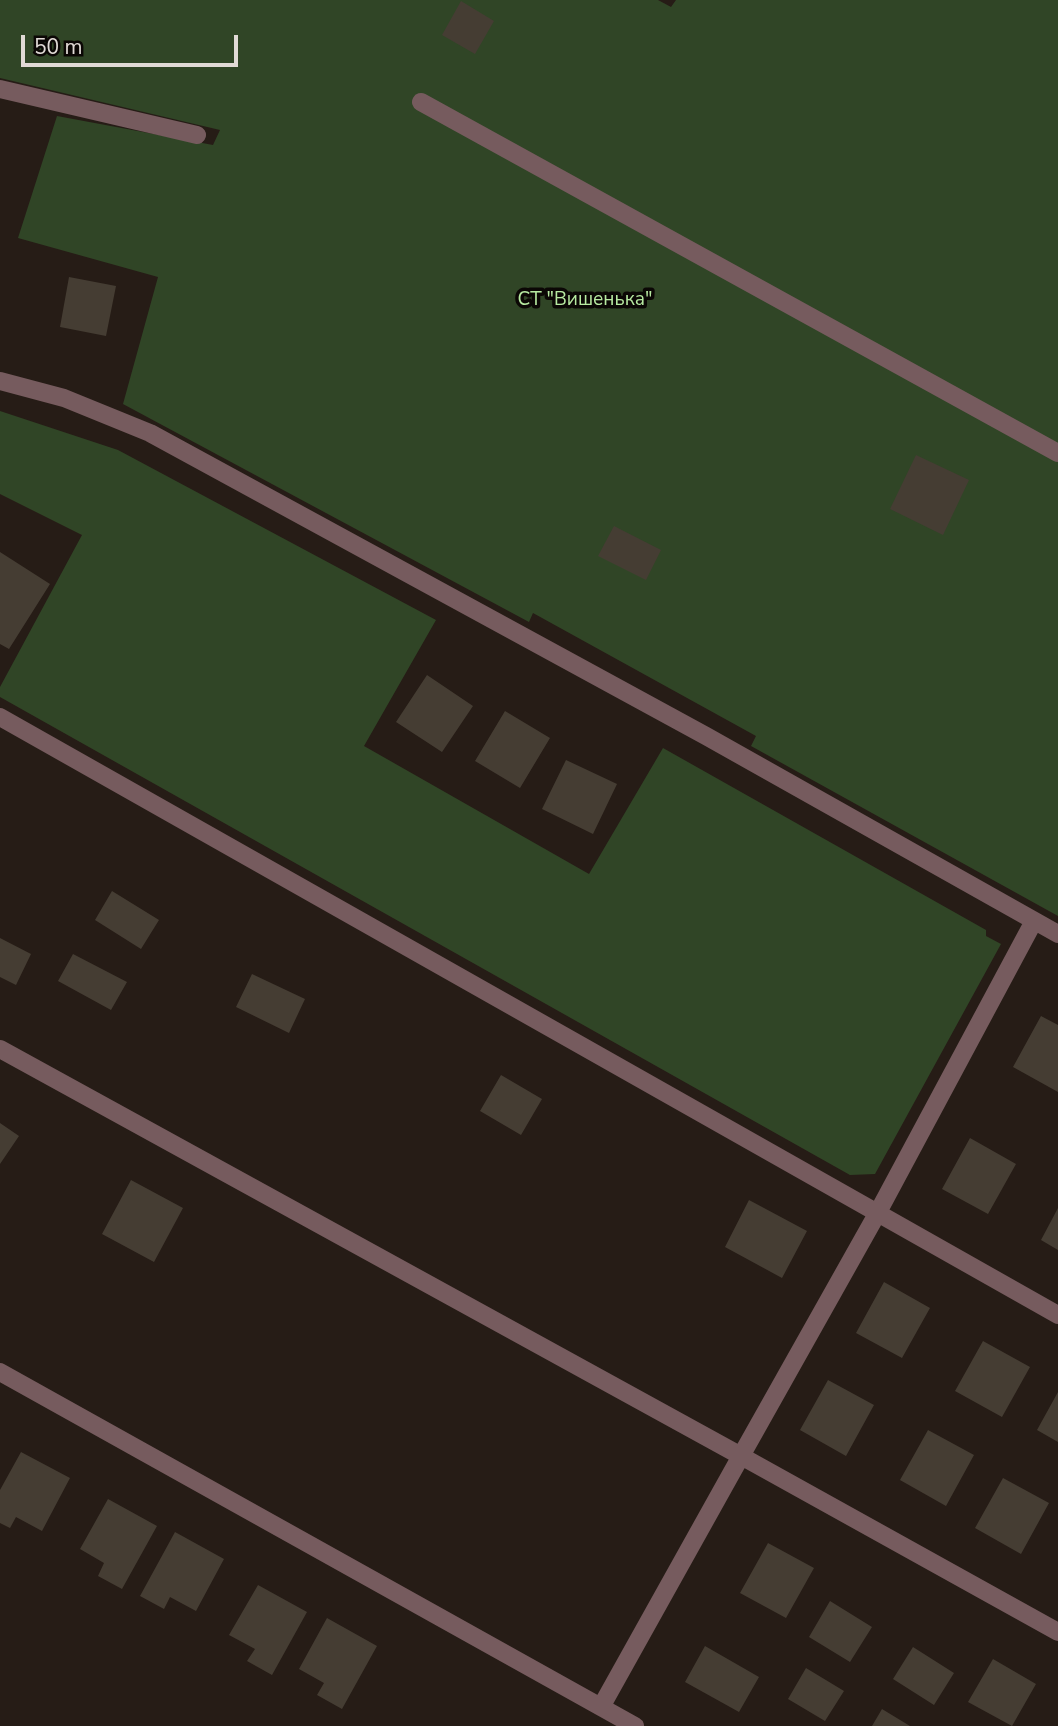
<!DOCTYPE html>
<meta charset="utf-8">
<style>
body{margin:0}
#map{position:relative;width:1058px;height:1726px;overflow:hidden;background:#261c16;font-family:"Nunito Sans",sans-serif}
canvas{display:block}
.scale{position:absolute;left:21px;top:35px;width:217px;height:32px;box-sizing:border-box;border:4px solid #e1dad6;border-top:0;padding-left:9px;font-size:21px;line-height:24px;white-space:nowrap;color:#e1dad6;-webkit-text-stroke:5px #0b0705;paint-order:stroke}
</style>
<div id="map">
<canvas width="1058" height="1726"></canvas>
<div class="scale">50 m</div>
</div>
<script>
const ctx = document.querySelector('canvas').getContext('2d');
ctx.lineJoin = 'round';
function fill(path, color) { ctx.fillStyle = color; ctx.fill(path, 'evenodd'); }
function trace(path, color, width, dash) { ctx.strokeStyle = color; ctx.lineWidth = width; ctx.lineCap = dash ? 'butt' : 'round'; ctx.setLineDash(dash || []); ctx.stroke(path); }
function label(font, color, halo, rows, align = 'center') {
  ctx.font = font + ' "Nunito Sans",sans-serif'; ctx.lineWidth = 7; ctx.setLineDash([]); ctx.textBaseline = 'middle'; ctx.strokeStyle = halo; ctx.fillStyle = color; for (const [text, x, y, turn = 0] of rows) {
    ctx.save(); ctx.translate(x, y); ctx.rotate((+turn || 0) * Math.PI / 180); ctx.textAlign = isNaN(turn) ? turn : align; if (halo) ctx.strokeText(text, 0, 0); ctx.fillText(text, 0, 0); ctx.restore();
  }
}
fill(new Path2D(`
 M0 0H658L671 7 676 0H1058V916L751 746 756 736 533 613 529 622 123 404 158 277 18 238 57 116 213 145 220 130 0 78Z
 M0 411 118 450 436 620 364 746 589 874 663 748 986 930V936L1001 944 875 1174 850 1175 0 697V687L82 535 0 494Z`), '#304526');
fill(new Path2D(`
 M461 1 494 21 475 54 442 35Z
 M69 277 116 286 106 336 60 327Z
 M916 455 969 480 943 535 890 509Z
 M614 526 661 550 646 580 598 556Z
 M0 552 50 584 9 649 0 644Z
 M427 675 473 706 442 752 396 722Z
 M505 711 550 738 520 788 475 761Z
 M566 760 617 784 593 834 542 809Z
 M112 891 159 920 141 949 95 920Z
 M0 938 31 954 16 985 0 977Z
 M73 954 127 982 111 1010 58 981Z
 M252 974 305 999 289 1033 236 1007Z
 M1041 1016 1058 1025V1092L1013 1067Z
 M501 1075 542 1099 521 1135 480 1111Z
 M0 1123 19 1136 0 1164Z
 M970 1138 1016 1164 988 1214 942 1189Z
 M131 1180 183 1208 154 1262 102 1234Z
 M749 1200 807 1231 782 1278 725 1247Z
 M1058 1208V1250L1041 1240Z
 M884 1282 930 1308 902 1358 856 1333Z
 M983 1341 1030 1367 1002 1417 955 1391Z
 M828 1380 874 1405 846 1456 800 1430Z
 M1058 1392V1442L1037 1430Z
 M928 1430 974 1455 946 1506 900 1480Z
 M21 1452 70 1478 42 1531 16 1517 10 1528 0 1523V1490Z
 M1003 1478 1049 1503 1021 1554 975 1528Z
 M108 1499 157 1526 122 1589 98 1576 104 1563 80 1549Z
 M175 1532 224 1559 196 1611 170 1597 164 1609 140 1596Z
 M768 1543 814 1568 786 1618 740 1593Z
 M258 1585 307 1612 272 1675 247 1661 255 1649 229 1635Z
 M830 1601 872 1627 850 1662 809 1637Z
 M327 1618 377 1646 342 1709 317 1695 324 1683 299 1669Z
 M705 1646 759 1677 739 1712 685 1682Z
 M913 1647 954 1673 934 1705 893 1679Z
 M993 1659 1036 1684 1012 1726 968 1702Z
 M806 1668 844 1691 825 1721 788 1699Z
 M882 1709 910 1726H872Z`), '#453d33');
trace(new Path2D(`
 M0 89 197 135
 M421 102 1058 453
 M0 381 64 398 150 433 706 736 1058 934
 M0 717 1058 1315
 M1034 921 877 1214 741 1456 1058 1632
 M0 1049 741 1456 601 1707
 M0 1372 635 1726`), '#765b5e', 18);
label('19px', '#b7eaa1', '#0b0705', [
 ["СТ \"Вишенька\"",585,300]
]);
</script>
